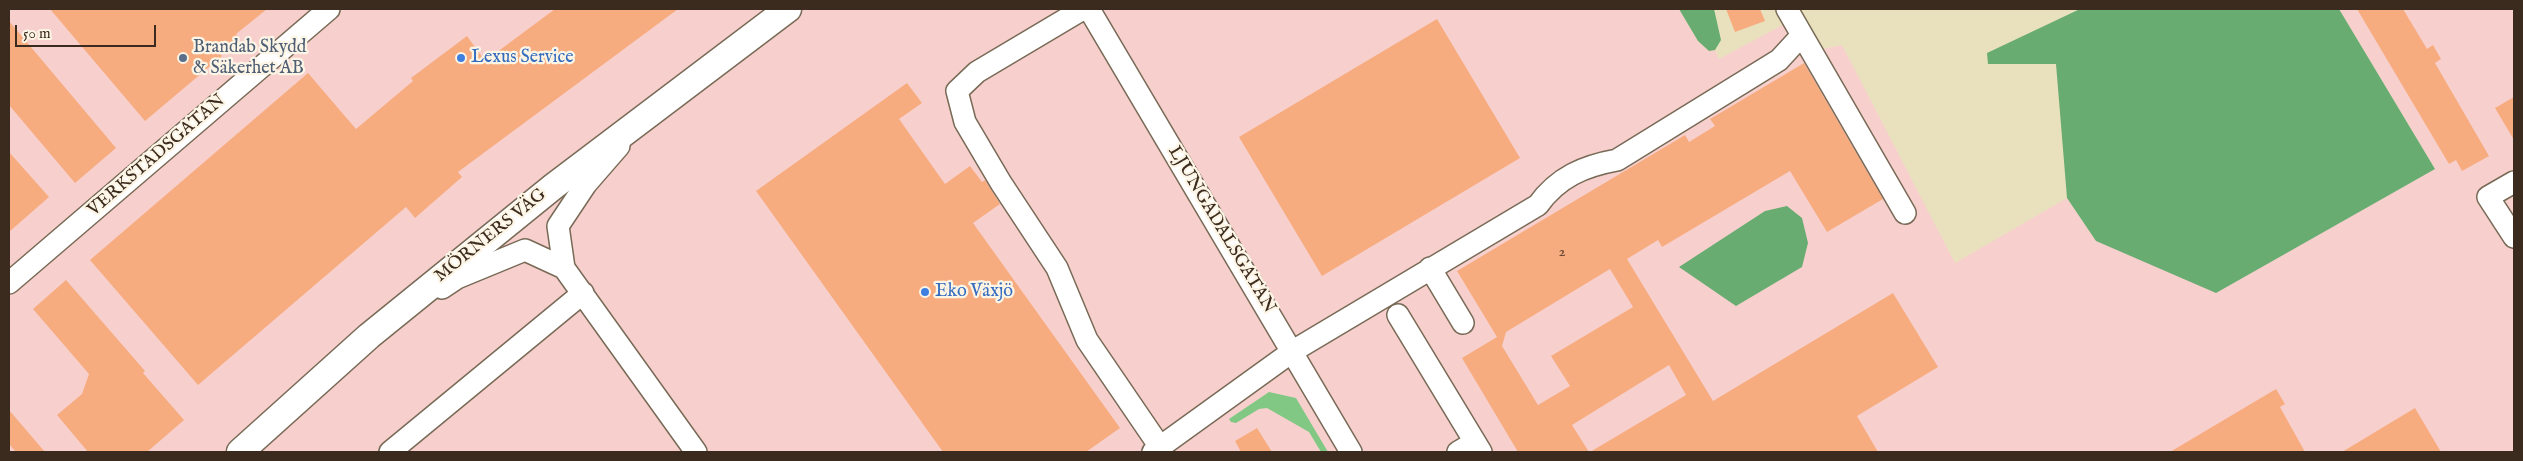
<!DOCTYPE html>
<meta charset="utf-8">
<style>
body{margin:0}
#map{position:relative;width:2523px;height:461px;overflow:hidden;background:#e9e1bd;font-family:"IM FELL English",serif}
canvas{display:block}
.frame{position:absolute;inset:0;border:10px solid #3b2a1e;pointer-events:none}
.scale{position:absolute;left:15px;top:25px;width:141px;height:22px;box-sizing:border-box;border:2px solid #3b2a1e;border-top:0;padding-left:6px;font-size:15px;line-height:18px;white-space:nowrap;color:#3b2a1e;-webkit-text-stroke:4px #fcf5e5;paint-order:stroke}
</style>
<div id="map">
<canvas width="2523" height="461"></canvas>
<div class="frame"></div>
<div class="scale">50 m</div>
</div>
<script>
const ctx = document.querySelector('canvas').getContext('2d');
ctx.lineJoin = 'round';
function fill(path, color) { ctx.fillStyle = color; ctx.fill(path, 'evenodd'); }
function trace(path, color, width, dash) { ctx.strokeStyle = color; ctx.lineWidth = width; ctx.lineCap = dash ? 'butt' : 'round'; ctx.setLineDash(dash || []); ctx.stroke(path); }
function label(font, color, halo, rows, align = 'center') {
  ctx.font = font + ' "IM FELL English",serif'; ctx.lineWidth = 4.5; ctx.setLineDash([]); ctx.textBaseline = 'middle'; ctx.strokeStyle = halo; ctx.fillStyle = color; for (const [text, x, y, turn = 0] of rows) {
    ctx.save(); ctx.translate(x, y); ctx.rotate((+turn || 0) * Math.PI / 180); ctx.textAlign = isNaN(turn) ? turn : align; if (halo) ctx.strokeText(text, 0, 0); ctx.fillText(text, 0, 0); ctx.restore();
  }
}
fill(new Path2D(`
 M9 9H1679L1698 41 1709 51 1715 50 1719 59 1803 14 1822 49 1842 45 1955 263 2067 198 2096 241 2435 169 2339 9H2514V452H9Z`), '#f7d0cd');
fill(new Path2D(`
 M1269 392 1296 398 1328 452H1321L1309 432 1267 408 1259 409 1236 423 1231 422 1229 419Z`), '#81c884');
fill(new Path2D(`
 M1679 9H1714L1721 40 1715 50 1709 51 1698 41Z
 M2080 9H2339L2435 169 2216 293 2096 241 2067 198 2056 64H1988L1987 53Z
 M1787 206 1802 218 1808 243 1802 267 1736 306 1679 267 1765 211Z`), '#68ac72');
fill(new Path2D(`
 M50 9H267L236 34 239 37 220 54 222 56 145 121Z
 M555 9H678L458 172 462 177 415 218 406 207 198 385 90 260 308 73 356 129 413 81 411 78 467 36 485 61Z
 M1726 9H1760L1765 21 1735 32Z
 M2357 9H2403L2427 49 2433 45 2441 59 2435 63 2489 156 2462 171 2456 160 2449 164Z
 M1437 19 1520 158 1322 276 1239 137Z
 M9 21 116 148 75 183 9 105Z
 M1804 63 1883 199 1827 232 1790 171 1662 247 1658 240 1627 259 1713 401 1893 293 1938 367 1857 416 1878 452H1590L1686 395 1669 365 1572 425 1589 452H1518L1462 358 1497 337 1457 271 1685 135 1689 142 1715 126 1710 119ZM1610 269 1633 307 1551 356 1570 386 1538 405 1502 346 1506 332Z
 M907 83 922 103 899 119 945 184 970 166 982 182 985 180 1000 204 973 223 1120 428 1086 452H943L756 191Z
 M2514 97V140L2495 108Z
 M9 152 49 197 9 232Z
 M66 280 145 371 143 373 184 420 147 452H88L57 415 82 394 89 374 33 309Z
 M2276 389 2285 404 2280 407 2305 452H2170Z
 M2415 408 2441 452H2342Z
 M9 410 45 452H16L9 444Z
 M1257 428 1272 452H1241L1235 441Z`), '#f7ac80');
const minor = new Path2D(`
 M1083 9 977 72 957 91 965 122 1001 183 1057 268 1087 340 1160 447
 M1089 9 1351 452
 M1802 35 1905 213
 M619 146 586 184 558 226 564 268 696 452
 M2514 182 2488 197 2514 237
 M1430 268 1463 323
 M9 283 329 9
 M442 288 457 278 525 250 564 268
 M1398 315 1481 452
 M390 452 583 293
 M1153 452 1293 351 1538 205C1558 177 1584 166 1617 160L1779 60 1802 35 1787 9
 M1458 452 1475 442`);
const major = new Path2D(`
 M240 452 369 336 554 186 788 9`);
trace(minor, '#786a56', 24);
trace(major, '#786a56', 29);
trace(minor, '#fff', 21);
trace(major, '#fff', 26);
for (const [x, y, r, color] of [
 [183,58,5,"#5c6f8a"],
 [461,58,5,"#3f7fe0"],
 [925,292,5,"#3f7fe0"]
]) { const dot = new Path2D(); dot.arc(x, y, r, 0, 2 * Math.PI); ctx.fillStyle = color; ctx.fill(dot); trace(dot, '#fcf5e5', 2); }
label('15px', '#6a4a36', null, [
 ["2",1562,253]
]);
label('18px', '#4e5e75', '#fcf5e5', [
 ["Brandab Skydd",193,48],
 ["& Säkerhet AB",193,69]
], 'left');
label('18px', '#366cbe', '#fcf5e5', [
 ["Lexus Service",471,58],
 ["Eko Växjö",935,292]
], 'left');
label('18px', '#3b2a1e', '#fcf5e5', [
 ["VERKSTADSGATAN",157,156,-41],
 ["LJUNGADALSGATAN",1221,230,59],
 ["MÖRNERS VÄG",491,236,-39]
]);
</script>
